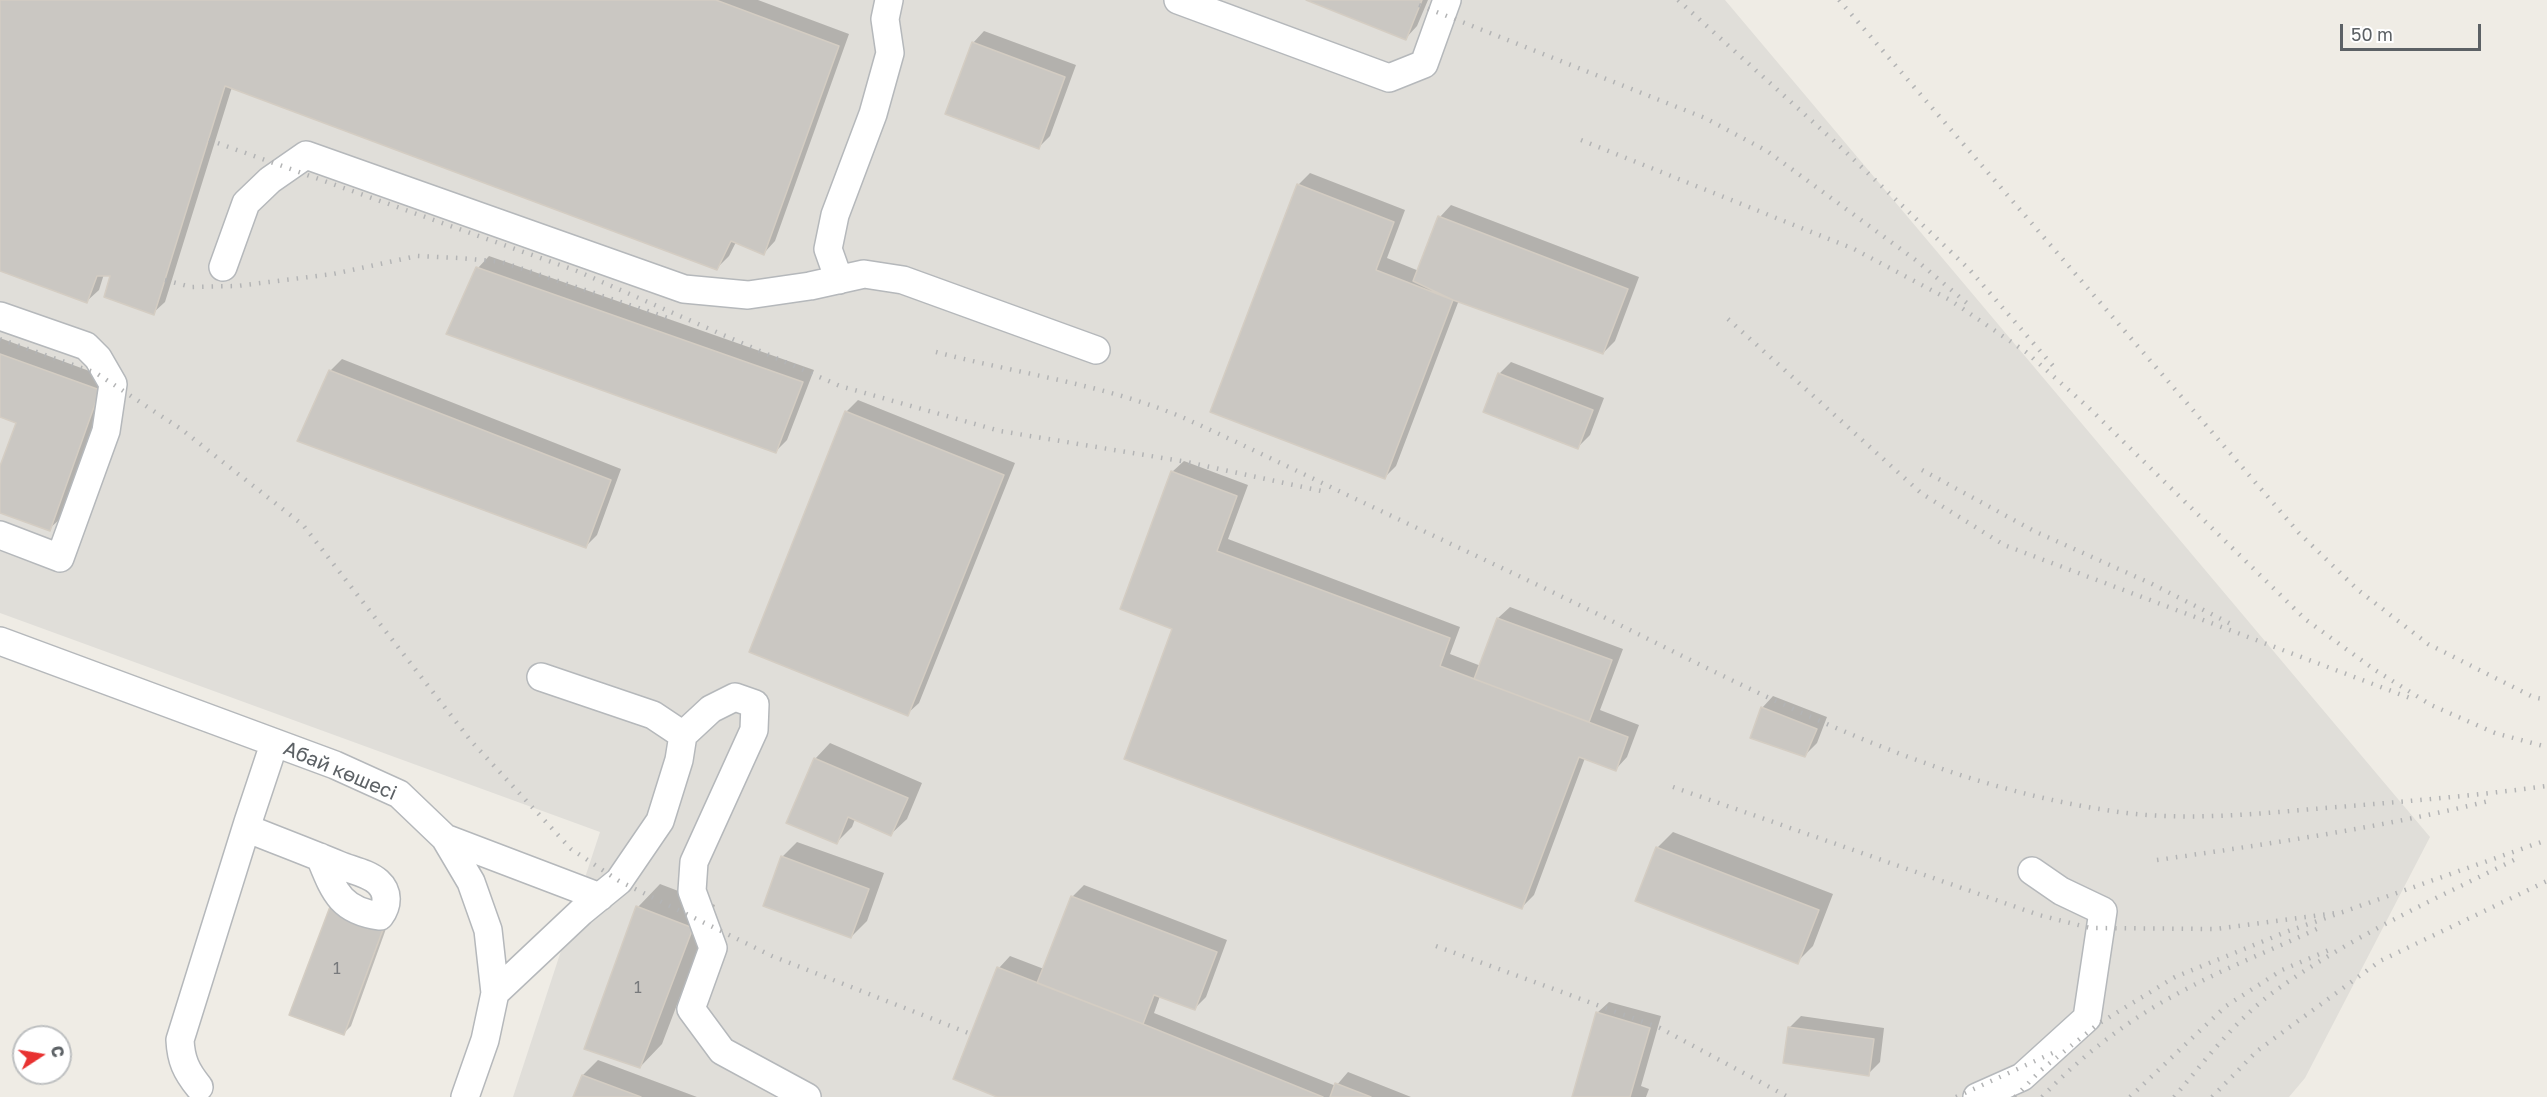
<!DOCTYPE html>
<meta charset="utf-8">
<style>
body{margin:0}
#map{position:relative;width:2547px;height:1097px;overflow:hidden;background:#efece5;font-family:"Golos Text",sans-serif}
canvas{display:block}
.north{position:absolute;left:12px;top:1025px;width:60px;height:60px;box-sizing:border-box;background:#fff;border:2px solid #bec0c1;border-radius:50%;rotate:78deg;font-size:16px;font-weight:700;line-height:24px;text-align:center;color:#5c6165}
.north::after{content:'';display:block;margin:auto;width:21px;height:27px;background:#e83231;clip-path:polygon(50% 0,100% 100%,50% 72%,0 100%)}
.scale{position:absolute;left:2340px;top:24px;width:141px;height:27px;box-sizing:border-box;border:3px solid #5c6165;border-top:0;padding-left:8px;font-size:18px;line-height:21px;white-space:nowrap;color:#5c6165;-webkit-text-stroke:4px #fff;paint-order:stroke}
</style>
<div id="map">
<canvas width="2547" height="1097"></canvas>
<div class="north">С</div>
<div class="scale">50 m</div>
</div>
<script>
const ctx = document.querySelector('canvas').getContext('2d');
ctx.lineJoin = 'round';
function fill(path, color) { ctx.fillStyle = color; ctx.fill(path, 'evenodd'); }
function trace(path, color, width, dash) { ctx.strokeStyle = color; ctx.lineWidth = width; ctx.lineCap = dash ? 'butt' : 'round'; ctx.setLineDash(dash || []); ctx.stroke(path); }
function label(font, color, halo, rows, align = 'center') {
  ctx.font = font + ' "Golos Text",sans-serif'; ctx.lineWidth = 4.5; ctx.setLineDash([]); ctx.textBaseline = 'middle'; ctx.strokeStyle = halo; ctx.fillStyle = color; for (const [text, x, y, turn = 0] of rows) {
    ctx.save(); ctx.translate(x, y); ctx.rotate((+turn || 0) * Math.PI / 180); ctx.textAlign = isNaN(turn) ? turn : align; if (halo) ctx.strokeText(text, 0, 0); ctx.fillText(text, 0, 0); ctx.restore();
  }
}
fill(new Path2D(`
 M0 0H1725L2430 837 2305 1078 2289 1097H513L600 832 0 613Z`), '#e0ded9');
fill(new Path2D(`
 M0 0H758L849 34 775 241 764 253 736 242 729 256 717 268 232 87 165 302 153 313 112 274H104L99 290 87 301 0 269Z
 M1310 0H1428L1417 26 1406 38Z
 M984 31 1076 65 1050 136 1039 147 973 43Z
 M1310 173 1405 210 1387 258 1419 271 1440 217 1451 205 1639 277 1615 341 1603 353 1459 300 1396 466 1384 478 1298 185Z
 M489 256 814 370 787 440 776 451 478 268Z
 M0 338 111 379 61 518 49 529 0 512V471L17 422 0 415Z
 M342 359 621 469 597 535 586 546 330 371Z
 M1511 362 1604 398 1590 435 1578 447 1499 374Z
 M858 400 1015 463 919 703 907 714 751 651 847 411Z
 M1184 461 1248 485 1228 539 1460 627 1450 654 1481 666 1498 618 1510 607 1623 649 1600 710 1639 725 1627 757 1616 769 1585 758 1534 895 1522 907 1174 628 1172 472Z
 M1773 696 1827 717 1817 743 1805 755 1762 708Z
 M830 743 922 783 907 819 891 834 855 819 852 827 836 843 815 759Z
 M1673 832 1833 894 1813 946 1797 962 1657 848Z
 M797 842 884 873 867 921 851 937 782 857Z
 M660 884 715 905 662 1044 640 1067 638 907Z
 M1084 885 1227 940 1206 997 1194 1009 1160 996 1154 1013 1336 1086 1348 1072 1411 1097H1001L999 968 1010 956 1044 969 1072 897Z
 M334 903 387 926 351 1026 344 1033Z
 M1609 1002 1661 1016 1641 1086 1649 1089 1646 1097H1573L1597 1013Z
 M1801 1016 1884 1028 1880 1062 1868 1074 1789 1028Z
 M598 1060 697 1097H575L583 1075Z`), '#0003');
const building = new Path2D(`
 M0 0H716L839 46 764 255 731 241 717 270 225 86 154 315 104 297 110 276H97L87 303 0 271Z
 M1306 0H1422L1406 40Z
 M972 42 1065 77 1039 149 945 114Z
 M1297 184 1394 222 1376 270 1453 300 1385 479 1210 412Z
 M1438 216 1628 289 1603 354 1453 300 1413 281Z
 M476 267 803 382 776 453 446 334Z
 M0 354 100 390 50 531 0 513V466L16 423 0 417Z
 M329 370 611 480 586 548 297 441Z
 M1498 373 1593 410 1578 449 1483 412Z
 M845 411 1004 475 908 716 749 652Z
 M1171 471 1237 496 1217 551 1450 638 1440 666 1628 737 1616 771 1579 757 1522 909 1124 759 1172 629 1120 609Z
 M1497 618 1612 660 1589 722 1474 679Z
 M1761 707 1817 729 1805 757 1750 738Z
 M814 758 908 798 891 836 848 817 837 844 786 823Z
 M1656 847 1819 910 1798 964 1635 901Z
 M781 856 869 889 851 938 763 906Z
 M1071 896 1217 952 1195 1010 1154 995 1143 1024 1037 983Z
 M331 904 385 924 344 1035 289 1015Z
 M636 906 693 928 640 1068 584 1049Z
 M997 967 1143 1024 1323 1097H997L953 1079Z
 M1596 1012 1650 1028 1630 1097H1572Z
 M1788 1027 1874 1039 1869 1076 1783 1063Z
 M582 1075 641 1097H573Z
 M1335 1083 1371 1097H1330Z`);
fill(building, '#cac7c2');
trace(building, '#d4cdc3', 1.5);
const minor = new Path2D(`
 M1178 0 1389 78 1424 64 1447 0
 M223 267 246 203 270 180 306 155 684 289 748 295 810 286 864 274 903 280 1096 350
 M839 280 828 249 835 215 873 114 890 53 885 19 889 0
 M0 316 86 346 98 358 113 384 106 431 60 558 0 535
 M0 641 335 765 399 794 445 838 471 882 488 930 495 993 485 1040 465 1097
 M683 735 711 709 735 697 755 704 754 730 694 862 692 891 713 948 691 1009 722 1051 807 1097
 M270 756 248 822 251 830C281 842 310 853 339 865 351 870 368 873 378 882 389 892 388 905 380 916 340 911 334 891 320 857
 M445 838 600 897
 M495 993 581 912 619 881 660 821 679 760 683 735 653 715 541 677
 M199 1087C186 1071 181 1060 180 1040L248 822
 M1977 1097 2022 1077 2087 1018 2103 911 2061 891 2032 871`);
trace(minor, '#b5b8bb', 30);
trace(minor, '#fff', 27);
trace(new Path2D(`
 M1678 0 1833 140 1969 269 2054 367
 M1839 0 2299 533 2358 590 2428 644 2533 697 2547 700
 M1419 5 1705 118 1767 151 1917 261 1968 304
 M209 140 577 271 840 386 1000 431 1187 462 1326 492
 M1581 140 1854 249 1950 300 2026 352 2089 408 2305 619 2375 670 2431 705 2495 733 2547 747
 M165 280 191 287 237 286 333 274 417 256 459 258 502 262 668 318
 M1728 319 1921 493 2004 545 2410 698
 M0 339 96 373 181 429 303 525 471 741 571 849 619 881 772 956 971 1034
 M936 352C1019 374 1104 384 1184 418 1244 445 1303 474 1362 502 1455 546 1548 589 1640 635 1791 710 1943 786 2112 811 2182 822 2255 814 2325 808 2400 802 2473 796 2547 786
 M1922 470 2034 531 2150 583 2231 624
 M1673 787 2039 915 2090 928 2216 929 2343 912
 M2157 860C2268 844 2379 828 2489 801
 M1436 946 1660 1028 1788 1097
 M1956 1097 2057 1051
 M2015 1097 2040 1071 2098 1024 2175 977 2286 932 2547 840
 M2042 1097C2085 1052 2136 1014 2192 986 2234 964 2279 947 2321 927
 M2130 1097 2226 1006 2282 970 2329 950
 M2174 1097C2205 1061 2236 1019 2275 991 2350 937 2437 898 2520 857
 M2212 1097 2257 1051 2380 961 2547 881`), '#b3b4b5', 4.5, [1.5, 8]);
label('16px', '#787a7c', null, [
 ["1",337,969],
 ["1",638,988]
]);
label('20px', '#5c6165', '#fff', [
 ["Абай көшесі",340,771,23]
]);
</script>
